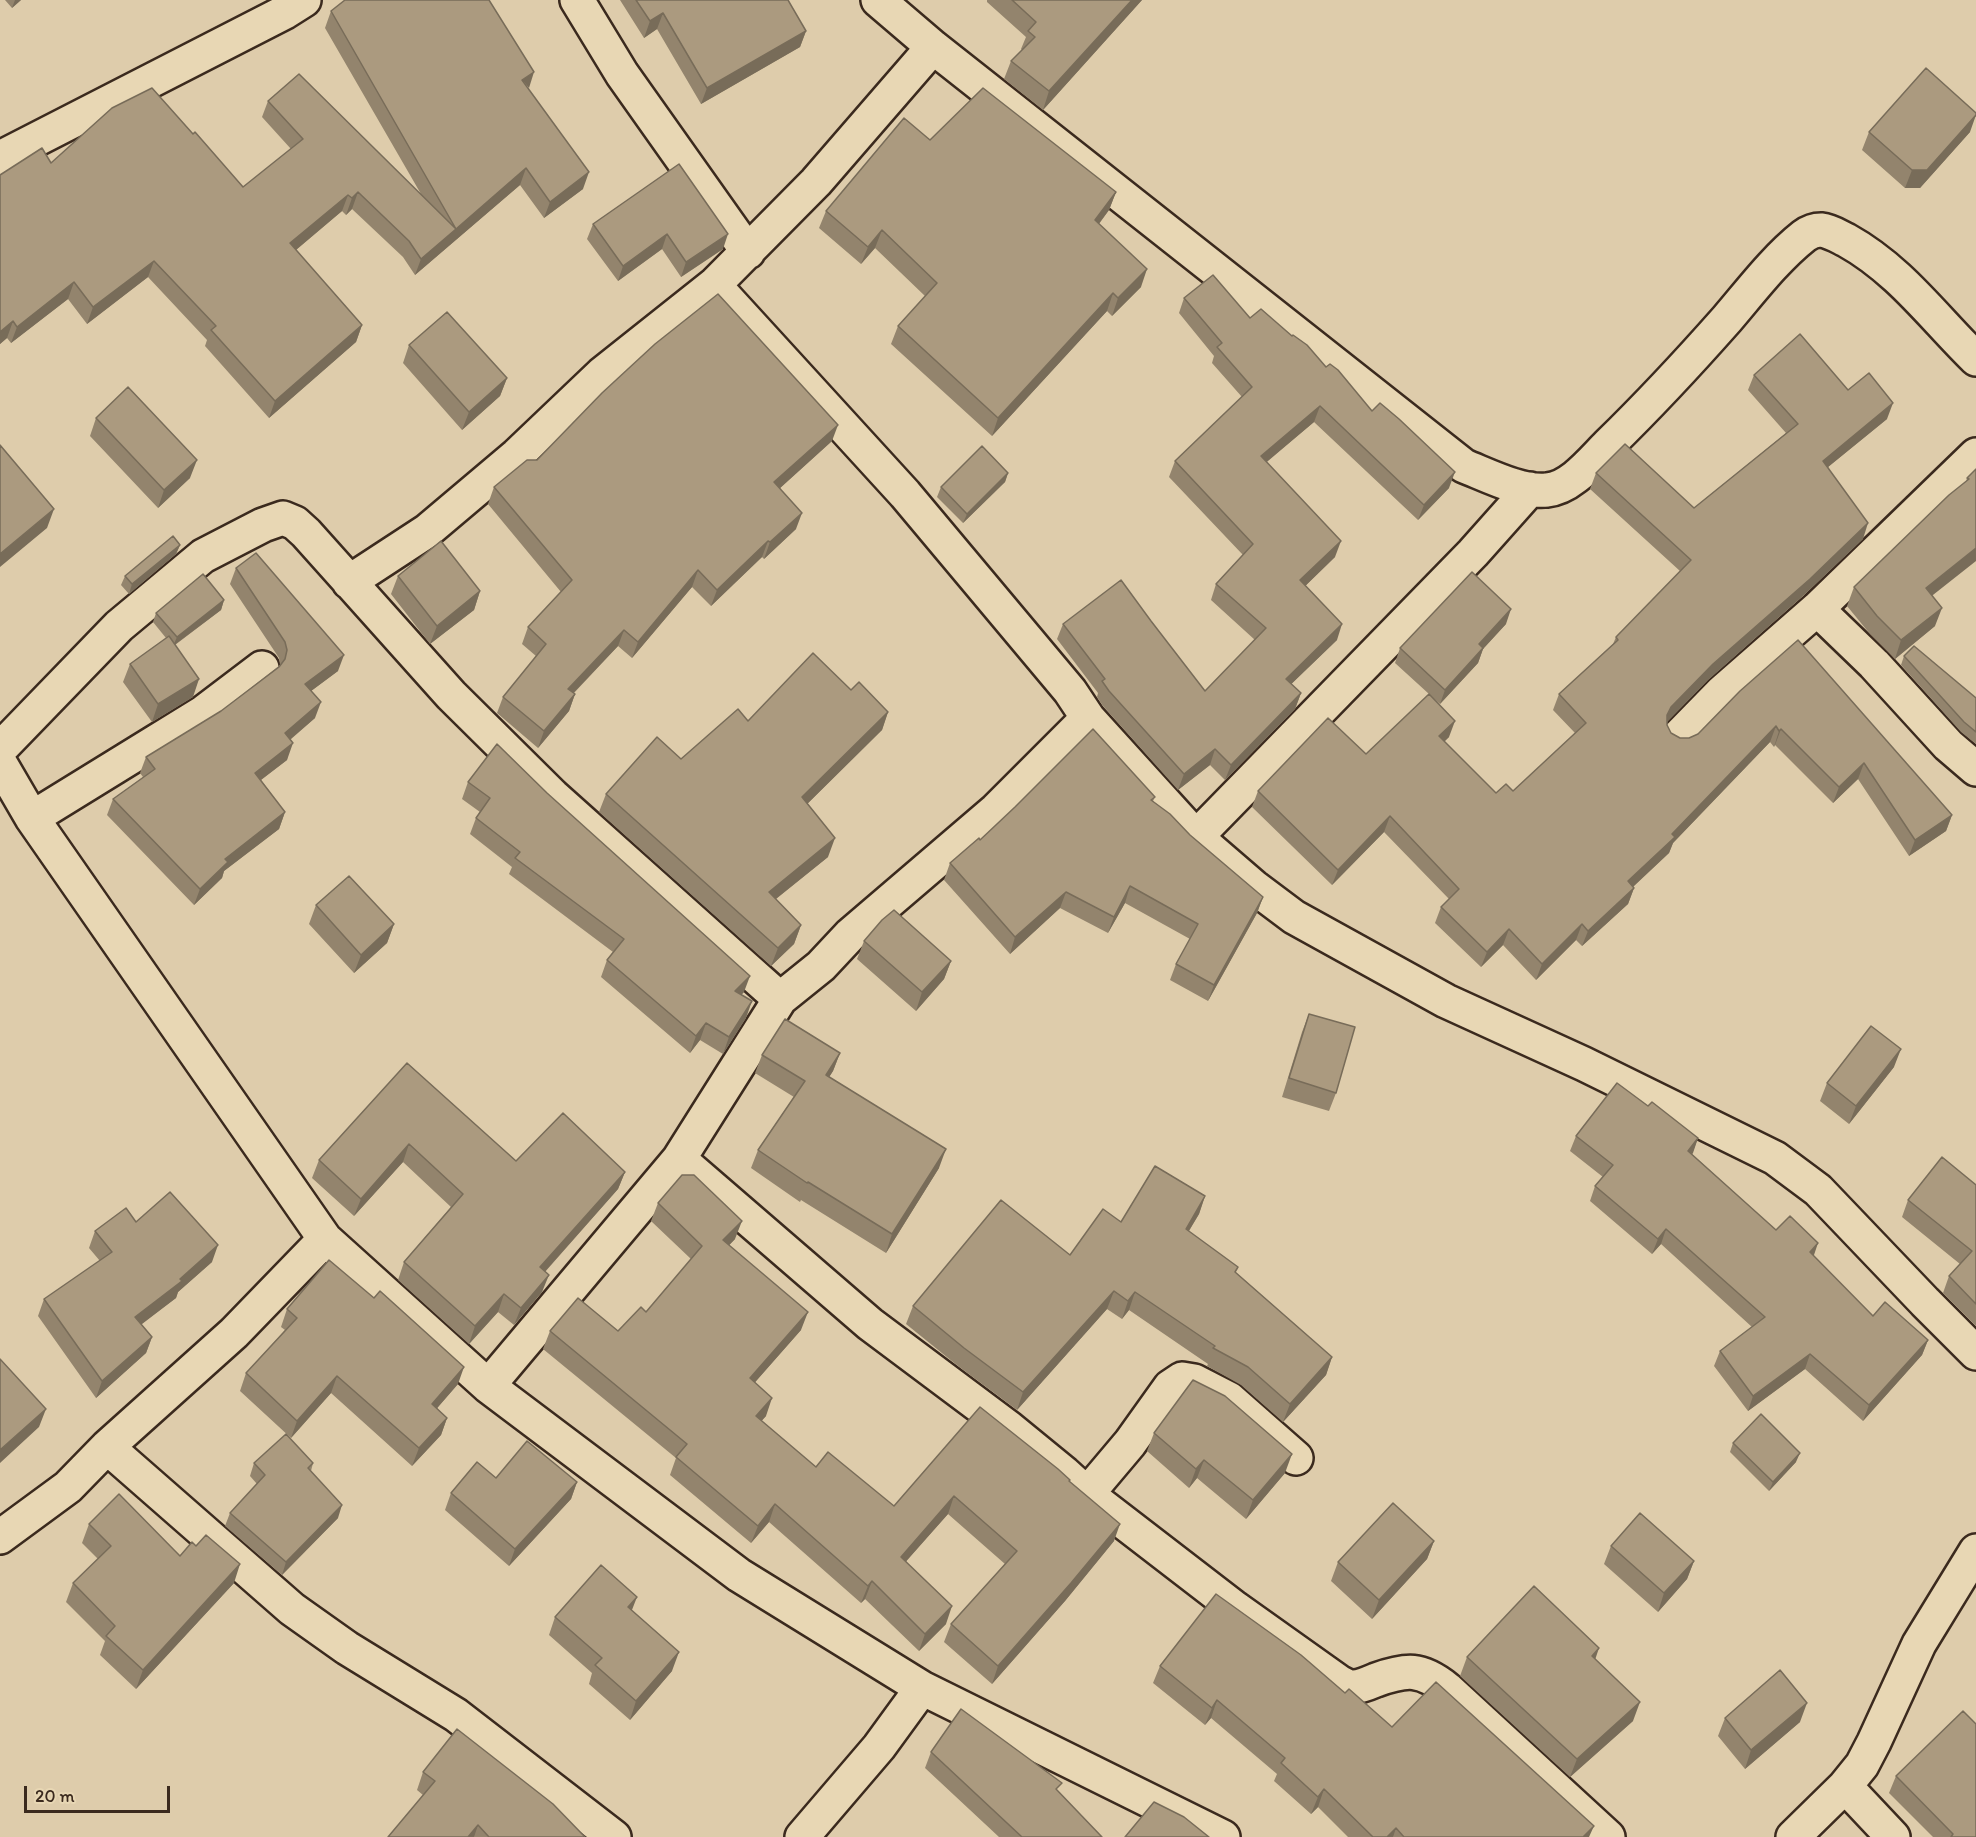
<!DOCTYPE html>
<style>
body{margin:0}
#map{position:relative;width:1976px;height:1837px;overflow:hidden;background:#deccab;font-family:Itim,sans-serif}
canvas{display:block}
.scale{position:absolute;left:24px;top:1786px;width:146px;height:27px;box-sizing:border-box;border:3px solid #3b2a1e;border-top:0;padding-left:8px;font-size:18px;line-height:21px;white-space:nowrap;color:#3b2a1e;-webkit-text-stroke:4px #e8d7b4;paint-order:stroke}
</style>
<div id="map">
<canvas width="1976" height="1837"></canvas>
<div class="scale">20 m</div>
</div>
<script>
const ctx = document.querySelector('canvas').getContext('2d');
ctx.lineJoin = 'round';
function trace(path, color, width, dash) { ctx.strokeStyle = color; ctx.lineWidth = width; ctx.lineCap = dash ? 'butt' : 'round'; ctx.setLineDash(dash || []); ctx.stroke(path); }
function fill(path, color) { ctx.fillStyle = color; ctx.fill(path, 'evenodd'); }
const minor = new Path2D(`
 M577 0 622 74 748 252
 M878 0 933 47 1464 466C1487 475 1522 493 1547 490 1571 488 1592 461 1608 445 1649 405 1689 362 1727 319 1751 291 1775 259 1804 236 1808 233 1815 230 1821 230 1830 231 1838 236 1846 240 1900 270 1933 317 1976 359
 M0 158 285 12 304 0
 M714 285 905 494 1070 691 1088 718 1196 837 1254 887 1294 917 1446 1001 1584 1064 1775 1158 1818 1190 1925 1302 1976 1353
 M349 582 427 531 517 455 602 374 714 285 816 182 933 47
 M1817 609 1874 664 1948 745 1976 769
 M1679 736 1721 693 1817 609 1976 455
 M0 749 119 626 203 556 263 525 283 518 295 523 306 533 451 695 553 796 780 999
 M0 763 32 818 325 1239 488 1386 739 1575 922 1688 1223 1837
 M32 818 204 712 262 668
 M1196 837 1473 553 1530 489
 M679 1159 870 1324 1009 1428 1064 1473 1087 1494 1130 1443 1170 1387 1182 1379 1194 1381 1229 1399 1296 1458
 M488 1386 679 1159 780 999 821 966 850 935 996 810 1088 718
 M107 1447 292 1609 347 1648 456 1715 614 1837
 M1087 1494 1235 1608 1339 1682C1343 1684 1348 1687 1353 1687 1360 1687 1369 1683 1376 1680 1407 1669 1421 1668 1447 1689L1608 1837
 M0 1537 68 1487 107 1447 234 1333 325 1239
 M1845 1786 1893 1837
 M802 1837 879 1747 922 1688
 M1793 1837 1845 1786 1862 1765 1874 1742 1919 1644 1976 1551`);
trace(minor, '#3b2a1e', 38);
trace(minor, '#e8d7b4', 33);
fill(new Path2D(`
 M5 0H21L12 8Z
 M620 0H788L806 31 800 47 701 104 657 29 644 38Z
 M987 0H1142L1043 110 1004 79 1011 61 1022 50 1021 49 1026 37 987 2Z
 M331 11 528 88 583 189 544 218 520 185 415 275 403 257 352 209 346 215 342 211 296 250 362 325 356 342 269 418 205 346 207 340 148 277 87 324 68 299 11 343 7 338 0 344V175L51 163 193 134 243 187 291 149 262 117 268 101 421 194 325 28Z
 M1869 132H1970L1920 188H1905L1862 150Z
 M930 140 1116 192 1109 210 1099 224 1141 287 1112 316 1107 311 992 436 891 344 898 326 925 296 875 248 861 264 819 228 826 211Z
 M679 164 723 249 681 277 662 249 618 281 587 239 593 224Z
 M1184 298 1250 318 1326 367 1449 488 1418 520 1314 422 1266 462 1335 557 1305 586 1337 640 1291 684 1301 693 1295 709 1225 780 1210 765 1178 790 1103 706 1097 697 1098 693 1057 639 1063 624 1151 621 1205 691 1255 640 1211 600 1216 584 1243 555 1169 477 1175 461 1242 397 1212 363 1214 356 1179 313Z
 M409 345 507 378 500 396 462 430 403 363Z
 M1754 375 1848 390 1887 419 1828 467 1863 539 1804 595 1708 680 1667 722V725L1671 733 1680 738H1689L1698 734 1740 691 1952 815 1946 831 1909 856 1858 779 1833 803 1775 745 1774 747 1770 742 1673 843 1669 853 1633 887 1634 888 1628 904 1582 946 1576 940 1536 980 1503 945 1481 967 1435 923 1441 907 1449 899 1384 832 1332 885 1252 807 1258 791 1366 754 1429 694 1395 663 1400 648 1506 624 1483 649 1478 663 1440 704 1433 698 1449 737 1444 742 1496 793 1513 791 1575 733 1553 710 1559 694 1613 644 1616 637 1680 571 1590 489 1596 473 1694 508 1786 433 1748 390Z
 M96 418 190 478 158 508 90 436Z
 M832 441 780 488 796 529 764 559 762 557 711 606 692 587 632 658 618 646 574 693 575 694 569 711 538 748 497 713 503 697 536 656 522 644 528 627 561 592 488 504 494 487 537 460Z
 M1976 469 1932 596 1935 626 1895 659 1870 634 1847 606 1854 587 1966 482 1967 478Z
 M1008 473 1005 482 963 523 937 497 941 487Z
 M180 545 176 554 129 594 121 585 125 576Z
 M236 568 338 671 311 691 315 718 290 740 287 760 261 780 285 812 279 829 224 871 222 878 194 905 107 815 113 799 143 777 140 773 146 757 221 711 280 665 279 658 230 584Z
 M398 576 480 591 474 610 430 644 391 594Z
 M224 600 221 610 175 645 193 697 152 722 123 682 130 664 166 638 153 622 156 613Z
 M1904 656 1976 698V744L1961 732 1901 665Z
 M851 690 888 712 882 730 807 804 828 857 776 899 801 925 794 944 771 966 599 812 606 794 681 759Z
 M497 744 744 992 741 995 746 1018 723 1054 700 1040 690 1053 601 977 607 960 613 952 509 874 512 867 470 834 476 818 480 812 462 799 468 782Z
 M1155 797 1153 801 1190 835 1263 897 1257 913 1208 1001 1170 980 1176 964 1190 939 1125 903 1108 933 1060 908 1010 954 944 880 950 863 980 840Z
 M316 905 394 924 387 943 354 973 309 924Z
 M864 941 951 961 944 979 916 1011 857 959Z
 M1309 1014 1336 1093 1329 1111 1282 1097 1302 1032Z
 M840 1053 833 1071 829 1077 939 1168 886 1253 801 1200 800 1202 751 1168 758 1150 794 1097 755 1073 762 1055Z
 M407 1063 516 1161 625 1172 618 1189 545 1272 542 1292 514 1325 498 1312 469 1344 398 1280 404 1262 451 1207 403 1162 354 1216 312 1178 319 1160Z
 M1894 1067 1849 1124 1820 1101 1827 1083Z
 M1648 1106 1698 1138 1692 1154 1776 1230 1813 1256 1873 1316 1928 1340 1922 1355 1863 1421 1805 1369 1748 1411 1714 1366 1720 1351 1752 1327 1661 1244 1652 1254 1590 1201 1595 1186 1603 1177 1570 1151 1576 1136Z
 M1976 1185V1326L1943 1293 1949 1276 1960 1264 1902 1217 1908 1200Z
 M1205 1196 1199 1214 1189 1231 1332 1357 1326 1375 1283 1422 1241 1385 1207 1366 1208 1364 1129 1310 1122 1319 1107 1309 1017 1410 958 1366 906 1324 913 1306 1070 1255 1121 1222Z
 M658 1203 735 1239 729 1245 801 1330 755 1382 766 1416 761 1421 816 1467 894 1506 980 1407 1069 1481 1114 1541 1065 1601 992 1684 944 1642 951 1624 1005 1564 948 1514 906 1561 946 1624 919 1651 865 1599 861 1603 769 1522 751 1543 670 1475 676 1458 543 1349 550 1331H618L646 1312 691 1259 651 1221Z
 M136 1222 212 1262 178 1292 176 1298 141 1324 152 1337 146 1353 96 1398 38 1316 44 1299 100 1261 89 1248 95 1231Z
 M287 1309 458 1384 437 1408 447 1418 441 1435 412 1466 331 1393 291 1438 240 1391 246 1373 285 1330 281 1327Z
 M1154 1433 1285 1473 1246 1519 1197 1478 1189 1488 1147 1451Z
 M1733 1443 1796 1462 1769 1491 1730 1452Z
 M254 1463H313L311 1471 338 1518 282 1575 225 1526 230 1513 257 1484 250 1476Z
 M496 1478 577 1482 571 1499 509 1566 445 1510 451 1493Z
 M89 1524 180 1556 196 1546 234 1583 136 1689 100 1655 105 1641 66 1602 73 1583 98 1559 82 1543Z
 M1434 1541 1427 1559 1372 1619 1331 1581 1338 1562Z
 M1611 1546 1694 1561 1687 1579 1658 1612 1604 1564Z
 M632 1611 672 1671 630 1720 589 1684 592 1673 549 1635 555 1617Z
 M1467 1657 1633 1721 1570 1777 1460 1676Z
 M1160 1666 1345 1693 1392 1727 1589 1837H1348L1318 1807 1311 1814 1274 1781 1277 1774 1211 1718 1205 1725 1153 1683Z
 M1725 1718 1800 1722 1745 1769 1718 1736Z
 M931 1752 1059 1792 1102 1837H999L925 1768Z
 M423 1772 585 1837H388L423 1795 417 1790Z
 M1896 1776 1976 1837H1933L1889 1793Z`), '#93846d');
fill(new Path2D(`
 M15 0H21L12 8Z
 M1132 0H1142L1043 110 1049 91Z
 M663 13 657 29 644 38 650 21Z
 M806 31 800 47 701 104 707 88Z
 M534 72 529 88 522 80Z
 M1976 115 1970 132 1920 188H1905L1912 170Z
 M526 168 520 185 450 245 456 229Z
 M589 172 583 189 544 218 550 202Z
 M358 192 352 209 346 215 352 198Z
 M1116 192 1109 210 1088 238 1095 220Z
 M348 195 342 211 284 260 290 243Z
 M456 229 450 245 415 275 421 259Z
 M882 230 875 248 861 264 868 247Z
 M667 234 662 249 618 281 623 266Z
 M728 234 723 249 681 277 686 262Z
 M154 261 148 277 87 324 93 307Z
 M1147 269 1141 287 1112 316 1118 298Z
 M74 282 68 299 11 343 17 327Z
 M1113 293 1107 311 992 436 998 418Z
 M13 321 7 338 0 344V332Z
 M362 325 356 342 269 418 275 401Z
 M507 378 500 396 462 430 469 412Z
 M1893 403 1887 419 1817 476 1823 461Z
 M1320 406 1314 422 1255 472 1261 456Z
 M838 425 832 441 768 499 774 482Z
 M197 460 190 478 158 508 164 490Z
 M1455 472 1449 488 1418 520 1424 505Z
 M1008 473 1005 482 963 523 967 514Z
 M54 509 47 528 0 567V554Z
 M802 513 796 529 764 559 770 542Z
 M1868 523 1863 539 1804 595 1708 680 1666 723 1667 715 1671 707 1713 664Z
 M768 541 762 557 711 606 717 590Z
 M1341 541 1335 557 1295 596 1300 580Z
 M180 545 176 554 129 594 132 584Z
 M1976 548V561L1919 606 1926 588Z
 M698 570 692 587 632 658 638 642Z
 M480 591 474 610 430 644 437 626Z
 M224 600 221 610 173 646 177 637Z
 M1942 608 1935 626 1895 659 1901 640Z
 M1511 609 1506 624 1483 649 1478 663 1440 704 1445 690 1479 644Z
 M1342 624 1337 640 1280 695 1286 679Z
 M624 630 618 646 562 705 568 689Z
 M344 655 338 671 299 700 305 684Z
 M199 679 193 697 152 722 158 704Z
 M1301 693 1295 709 1225 780 1231 765Z
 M575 694 569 711 538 748 544 731Z
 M321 702 315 718 279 749 285 733Z
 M888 712 882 730 795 816 802 797Z
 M1455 721 1449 737 1433 752 1439 736Z
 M1776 726 1770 742 1673 843 1669 853 1622 897 1628 881 1672 834Z
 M1781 729 1775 745 1774 747 1779 731Z
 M293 743 287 760 249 789 255 773Z
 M1215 749 1210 765 1178 790 1184 774Z
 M1864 763 1858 779 1833 803 1839 787Z
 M285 812 279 829 224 871 222 878 194 905 200 889 225 859Z
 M1952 815 1946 831 1909 856 1915 840Z
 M1390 816 1384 832 1332 885 1338 870Z
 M835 838 828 857 762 910 769 892Z
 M1130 886 1125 903 1108 933 1114 917Z
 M1634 888 1628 904 1582 946 1588 931Z
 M1066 892 1060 908 1010 954 1015 937Z
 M1263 897 1257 913 1208 1001 1214 985Z
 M394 924 387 943 354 973 361 955Z
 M1582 924 1576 940 1536 980 1542 964Z
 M801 925 794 944 771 966 778 948Z
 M1509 929 1503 945 1481 967 1487 952Z
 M951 961 944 979 916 1011 922 992Z
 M750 976 744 992 729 1007 735 991Z
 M752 1001 746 1018 723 1054 729 1037Z
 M706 1023 700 1040 690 1053 696 1036Z
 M1901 1049 1894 1067 1849 1124 1856 1106Z
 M840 1053 833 1071 819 1093 826 1075Z
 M1698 1138 1693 1153 1683 1166 1688 1151Z
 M409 1144 403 1162 354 1216 361 1199Z
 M946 1149 939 1168 886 1253 892 1234Z
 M625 1172 618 1189 533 1285 540 1267Z
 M1205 1196 1199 1214 1179 1247 1186 1229Z
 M742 1221 735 1239 717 1258 723 1240Z
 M1666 1229 1661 1244 1652 1254 1658 1239Z
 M1818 1243 1813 1258 1810 1252Z
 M218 1245 212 1262 178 1292 176 1298 129 1334 135 1317 180 1279Z
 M549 1275 542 1292 514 1325 521 1308Z
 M1114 1291 1107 1309 1017 1410 1023 1392Z
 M1135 1292 1129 1310 1122 1319 1128 1301Z
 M504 1294 498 1312 469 1344 475 1326Z
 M808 1312 801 1330 743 1396 750 1378Z
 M152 1337 146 1353 96 1398 102 1381Z
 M1928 1340 1922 1355 1863 1421 1869 1405Z
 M1810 1354 1805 1369 1748 1411 1753 1396Z
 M1332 1357 1326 1375 1283 1422 1290 1404Z
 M464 1367 458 1384 426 1421 432 1404Z
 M337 1376 331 1393 291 1438 297 1421Z
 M772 1398 766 1416 750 1434 756 1416Z
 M46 1409 39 1427 0 1463V1450Z
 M447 1418 441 1435 412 1466 419 1448Z
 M1800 1453 1796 1462 1769 1491 1773 1482Z
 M1292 1454 1285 1473 1246 1519 1253 1500Z
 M1204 1460 1197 1478 1189 1488 1196 1469Z
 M577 1482 571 1499 509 1566 515 1549Z
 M954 1496 948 1514 895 1574 901 1557Z
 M775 1504 769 1522 751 1543 758 1526Z
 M342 1505 338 1518 282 1575 286 1562Z
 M1120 1524 1114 1541 1065 1601 992 1684 998 1666Z
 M1434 1541 1427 1559 1372 1619 1379 1600Z
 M1694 1561 1687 1579 1658 1612 1664 1593Z
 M240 1564 234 1583 136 1689 143 1670Z
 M872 1581 865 1599 861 1603 868 1586Z
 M637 1597 630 1615 628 1607Z
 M952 1606 946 1624 919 1651 925 1634Z
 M1599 1648 1593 1666 1592 1656Z
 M679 1652 672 1671 630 1720 636 1701Z
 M1217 1700 1211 1718 1205 1725 1212 1708Z
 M1640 1702 1633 1721 1570 1777 1577 1759Z
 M1807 1703 1800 1722 1745 1769 1751 1750Z
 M1324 1789 1318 1807 1311 1814 1318 1797Z
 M478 1825 474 1837H468Z
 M1594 1826 1589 1837H1583Z
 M1396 1828 1393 1837H1387Z`), '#786c59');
const building = new Path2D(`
 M345 0H489L534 72 522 80 589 172 550 202 526 168 456 229 331 11Z
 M636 0H788L806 31 707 88 663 13 650 21Z
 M1012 0H1132L1049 91 1011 61 1035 37 1028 31 1036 22Z
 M1926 68 1976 113V115L1927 170H1912L1869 132Z
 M299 74 456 229 421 259 409 241 358 192 352 198 348 195 290 243 362 325 275 401 211 330 216 326 154 261 93 307 74 282 17 327 13 321 0 332V175L42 148 51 163 112 108 152 88 193 134 195 132 243 187 303 139 268 101Z
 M983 88 1116 192 1095 220 1147 269 1118 298 1113 293 998 418 898 326 937 283 882 230 868 247 826 211 904 118 930 140Z
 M679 164 728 234 686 262 667 234 623 266 593 224Z
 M1213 275 1250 318 1261 309 1292 336 1293 335 1307 345 1326 367 1330 364 1338 370 1372 411 1380 403 1399 419 1455 472 1424 505 1320 406 1261 456 1341 541 1300 580 1342 624 1286 679 1301 693 1231 765 1215 749 1184 774 1109 691 1102 681 1105 679 1063 624 1121 580 1151 621 1205 691 1266 628 1216 584 1253 544 1175 461 1252 387 1217 347 1222 343 1184 298Z
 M718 294 838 425 774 482 802 513 770 542 768 541 717 590 698 570 638 642 624 630 568 689 575 694 544 731 503 697 546 644 528 627 572 580 494 487 527 460H537L602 393 655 344Z
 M447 312 507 378 469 412 409 345Z
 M1800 334 1848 390 1869 373 1893 403 1823 461 1868 523 1810 579 1713 664 1671 707 1667 715V725L1671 733 1680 738H1689L1698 734 1740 691 1798 640 1952 815 1915 840 1864 763 1839 787 1781 729 1779 731 1776 726 1672 834 1675 837 1628 881 1634 888 1588 931 1582 924 1542 964 1509 929 1487 952 1441 907 1459 889 1390 816 1338 870 1258 791 1328 718 1366 754 1429 694 1455 721 1439 736 1496 793 1506 784 1513 791 1586 723 1559 694 1618 640 1616 637 1691 560 1596 473 1625 444 1694 508 1798 424 1754 375Z
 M128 387 197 460 164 490 96 418Z
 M0 445 54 509 0 554Z
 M982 446 1008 473 967 514 941 487Z
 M1976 469V548L1926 588 1942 608 1901 640 1877 616 1854 587 1949 495 1969 479 1967 478Z
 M173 536 180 545 132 584 125 576Z
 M441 541 480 591 437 626 398 576Z
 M256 553 344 655 305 684 321 702 285 733 293 743 255 773 285 812 225 859 228 862 200 889 113 799 155 769 146 757 221 711 279 667 285 659 287 650 285 642 236 568Z
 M1472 572 1511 609 1479 644 1483 648 1445 690 1400 648Z
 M203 574 224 600 177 637 156 613Z
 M169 636 199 679 158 704 130 664Z
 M1914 646 1976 698V732L1964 722 1904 656Z
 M813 653 851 690 859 682 888 712 802 797 835 838 769 892 801 925 778 948 606 794 657 737 681 759 738 709 748 721Z
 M1093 729 1155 797 1151 800 1170 814 1190 835 1263 897 1214 985 1176 964 1198 924 1130 886 1114 917 1066 892 1015 937 950 863 979 838 980 840 1015 807Z
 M497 744 547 793 750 976 735 991 752 1001 729 1037 706 1023 696 1036 607 960 624 939 515 858 520 852 476 818 490 798 468 782Z
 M349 876 394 924 361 955 316 905Z
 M894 910 951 961 922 992 864 941 882 920Z
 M1309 1014 1355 1027 1336 1093 1289 1078Z
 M785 1019 840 1053 826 1075 946 1149 892 1234 808 1182 807 1183 758 1150 805 1081 762 1055Z
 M1871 1026 1901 1049 1856 1106 1827 1083Z
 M407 1063 516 1161 563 1113 625 1172 540 1267 549 1275 521 1308 504 1294 475 1326 404 1262 463 1194 409 1144 361 1199 319 1160Z
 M1617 1083 1648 1106 1652 1102 1698 1138 1688 1151 1776 1230 1790 1216 1818 1243 1810 1252 1873 1316 1885 1302 1928 1340 1869 1405 1810 1354 1753 1396 1720 1351 1765 1317 1666 1229 1658 1239 1595 1186 1613 1165 1576 1136Z
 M1942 1157 1976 1185V1304L1949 1276 1972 1251 1908 1200Z
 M1155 1166 1205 1196 1186 1229 1238 1267 1235 1272 1332 1357 1290 1404 1248 1367 1213 1348 1215 1346 1135 1292 1128 1301 1114 1291 1023 1392 964 1348 913 1306 1001 1200 1070 1255 1103 1209 1121 1222Z
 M682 1175H694L742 1221 723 1240 808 1312 750 1378 772 1398 756 1416 816 1467 828 1452 894 1506 980 1407 1058 1469 1070 1480 1069 1481 1120 1524 1071 1583 998 1666 951 1624 1017 1551 954 1496 901 1557 952 1606 925 1634 872 1581 868 1586 775 1504 758 1526 676 1457 687 1444 550 1331 578 1298 618 1331 641 1307 646 1312 702 1246 658 1203Z
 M170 1192 218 1245 180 1279 182 1281 135 1317 152 1337 102 1381 44 1299 112 1252 95 1231 126 1208 136 1222Z
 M329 1260 374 1298 380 1291 464 1367 432 1404 447 1418 419 1448 337 1376 297 1421 246 1373 297 1318 287 1309Z
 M0 1359 46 1409 0 1450Z
 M1193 1380 1225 1396 1292 1454 1253 1500 1204 1460 1196 1469 1154 1433Z
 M1761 1414 1800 1453 1773 1482 1733 1443Z
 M286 1434 313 1463 308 1468 342 1505 286 1562 230 1513 265 1475 254 1463Z
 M527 1441 577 1482 515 1549 451 1493 477 1462 496 1478Z
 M119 1494 180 1556 192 1542 196 1546 206 1535 240 1564 143 1670 106 1636 115 1626 73 1583 111 1546 89 1524Z
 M1393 1503 1434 1541 1379 1600 1338 1562Z
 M1640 1513 1694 1561 1664 1593 1611 1546Z
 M601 1565 637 1597 628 1607 679 1652 636 1701 595 1665 602 1658 555 1617Z
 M1534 1586 1599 1648 1592 1656 1640 1702 1577 1759 1467 1657Z
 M1216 1594 1301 1655 1345 1693 1349 1689 1392 1727 1436 1682 1594 1826 1583 1837H1404L1396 1828 1387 1837H1373L1324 1789 1318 1797 1281 1763 1285 1758 1217 1700 1212 1708 1160 1666Z
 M1780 1670 1807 1703 1751 1750 1725 1718Z
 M961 1709 1062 1783 1056 1789 1102 1837H1022L931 1752Z
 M1963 1711 1976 1724V1837H1951L1953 1834 1896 1776Z
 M457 1729 553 1804 585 1837H489L478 1825 468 1837H388L435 1781 423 1772Z
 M1154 1802 1184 1817 1209 1837H1125Z`);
fill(building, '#ab9a7f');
trace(building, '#786c59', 1.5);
</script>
